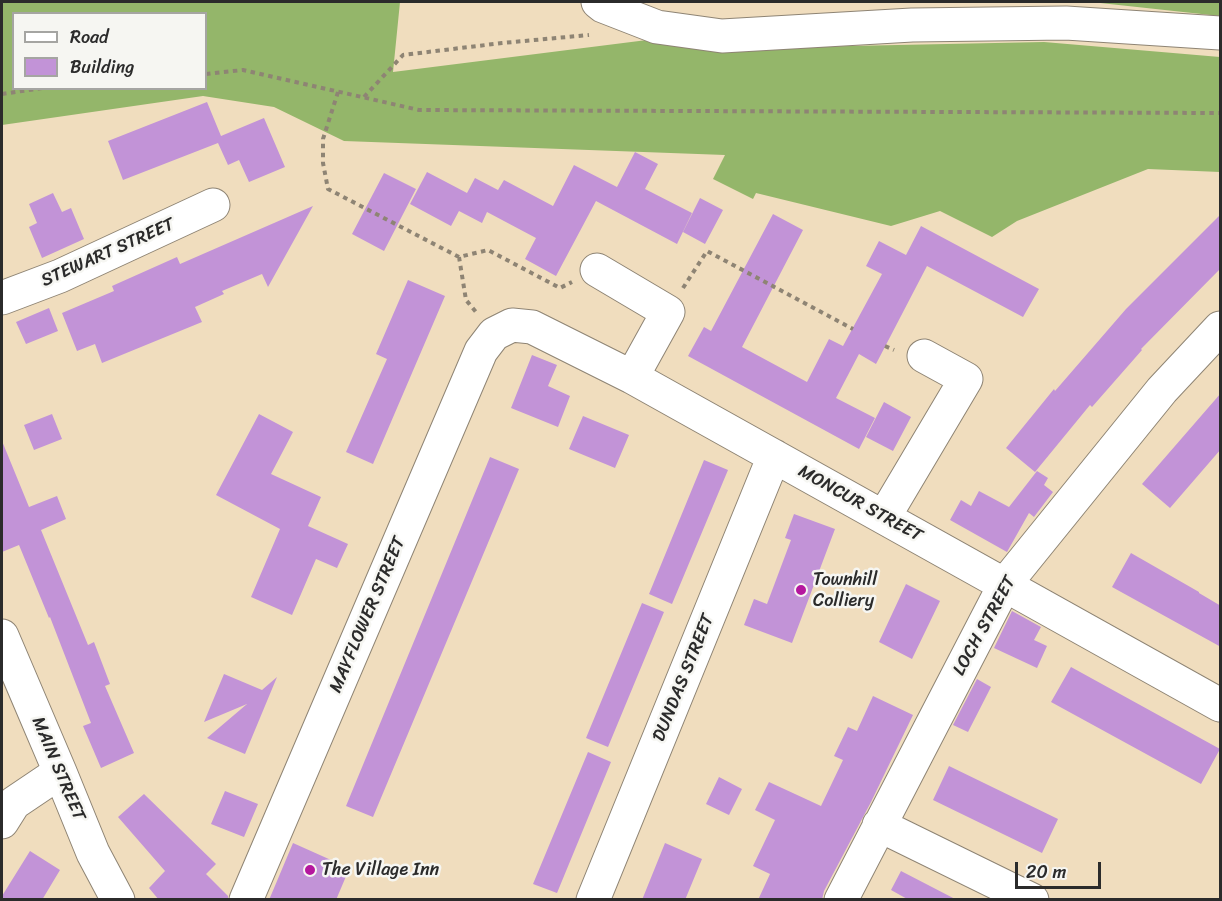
<!DOCTYPE html>
<style>
body{margin:0}
#map{position:relative;width:1222px;height:901px;overflow:hidden;background:#f0ddbe;font-family:Sriracha,sans-serif}
canvas{display:block}
.frame{position:absolute;inset:0;border:3px solid #2b2b2b;pointer-events:none}
.legend{position:absolute;left:12px;top:12px;width:195px;height:78px;box-sizing:border-box;background:#f6f6f2;border:2px solid #a5a5a2;margin:0;padding:8px 10px;list-style:none;font-size:18px;color:#2b2b2b}
.legend li{display:flex;align-items:center;gap:12px;height:30px}
.legend b{width:30px;border:2px solid #a5a5a2}
.scale{position:absolute;left:1015px;top:862px;width:86px;height:27px;box-sizing:border-box;border:3px solid #2b2b2b;border-top:0;padding-left:8px;font-size:18px;line-height:21px;white-space:nowrap;color:#2b2b2b;-webkit-text-stroke:4px #f6f6f2;paint-order:stroke}
</style>
<div id="map">
<canvas width="1222" height="901"></canvas>
<div class="frame"></div>
<ul class="legend">
<li><b style="height:8px;background:#fff"></b>Road</li>
<li><b style="height:16px;background:#c293d7"></b>Building</li>
</ul>
<div class="scale">20 m</div>
</div>
<script>
const ctx = document.querySelector('canvas').getContext('2d');
ctx.lineJoin = 'round';
function fill(path, color) { ctx.fillStyle = color; ctx.fill(path, 'evenodd'); }
function trace(path, color, width, dash) { ctx.strokeStyle = color; ctx.lineWidth = width; ctx.lineCap = dash ? 'butt' : 'round'; ctx.setLineDash(dash || []); ctx.stroke(path); }
function label(font, color, halo, rows, align = 'center') {
  ctx.font = font + ' Sriracha,sans-serif'; ctx.lineWidth = 5; ctx.setLineDash([]); ctx.textBaseline = 'middle'; ctx.strokeStyle = halo; ctx.fillStyle = color; for (const [text, x, y, turn = 0] of rows) {
    ctx.save(); ctx.translate(x, y); ctx.rotate((+turn || 0) * Math.PI / 180); ctx.textAlign = isNaN(turn) ? turn : align; if (halo) ctx.strokeText(text, 0, 0); ctx.fillText(text, 0, 0); ctx.restore();
  }
}
fill(new Path2D(`
 M2 2H400L393 72 655 39 703 49 1044 42 1220 57V172L1148 169 1017 221 992 237 940 211 891 226 756 193 753 199 713 179 725 155 344 141 274 107 203 96 2 125ZM14 14H206V88H14Z
 M1091 2H1220V16Z`), '#94b66a');
fill(new Path2D(`
 M207 102 221 136 264 118 285 167 249 182 239 160 228 165 218 143 123 180 108 141Z
 M635 152 658 164 645 189 692 213 677 244 596 201 556 276 525 259 536 238 487 212 482 223 459 211 451 226 410 204 427 172 467 193 475 178 498 190 504 180 553 206 574 165 617 187Z
 M384 173 416 189 384 251 352 234Z
 M53 193 62 212 71 208 84 239 42 258 29 227 37 223 29 204Z
 M700 198 723 210 705 244 683 232Z
 M313 206 268 287 262 274 222 291 224 294 195 307 202 322 102 363 95 344 77 351 62 313 114 291 112 286 177 257 180 264Z
 M773 214 803 230 742 347 807 382 829 339 843 346 882 274 866 266 879 241 906 255 921 226 1039 289 1023 317 927 266 876 364 859 354 836 398 875 418 859 449 688 356 704 327 711 331Z
 M1221 214V268L1141 349 1142 350 1092 407 1090 405 1035 472 1006 448 1054 389 1055 391 1126 309Z
 M408 280 445 296 373 464 346 452 387 359 376 354Z
 M49 308 58 331 26 344 16 322Z
 M532 355 557 365 548 386 570 396 558 427 511 408Z
 M1221 393V449L1170 508 1142 484Z
 M884 402 911 417 893 451 866 437Z
 M52 414 62 439 34 450 24 425Z
 M259 414 293 432 271 474 321 497 308 526 348 544 337 568 316 559 292 615 251 597 280 529 216 495Z
 M583 416 629 435 615 468 569 449Z
 M2 441 29 507 57 496 66 519 41 530 88 645 94 642 110 684 105 686 134 753 101 768 83 726 91 723 50 617 49 618 19 545 2 552Z
 M490 457 519 469 373 817 346 806Z
 M704 460 728 470 672 604 649 594Z
 M1037 471 1048 478 1044 485 1053 492 1034 517 1029 513 1007 552 950 520 961 500 971 506 979 491 1009 507Z
 M794 514 835 529 792 643 744 625 754 599 767 604 791 540 785 538Z
 M1131 553 1199 592V593L1221 606V647L1112 587Z
 M906 584 940 601 912 659 879 642Z
 M642 603 664 612 608 747 586 738Z
 M1012 611 1041 627 1034 640 1047 646 1037 668 994 648Z
 M1071 667 1220 749 1201 784 1051 702Z
 M224 674 262 690 277 677 245 754 207 738 247 704 204 722Z
 M977 679 991 687 968 732 953 725Z
 M873 696 913 715 871 802 824 891 822 900H758L770 874 753 866 775 820 755 810 769 782 821 806 843 760 834 756 848 727 857 731Z
 M588 752 611 762 557 893 533 884Z
 M949 766 1058 819 1042 853 933 800Z
 M719 777 742 789 729 815 706 804Z
 M225 791 258 804 244 837 211 824Z
 M144 794 216 864 206 874 228 896V900H159L149 888 165 871 118 817Z
 M293 843 331 860 328 866 347 874 336 900H269Z
 M665 843 702 859 685 900H642Z
 M30 851 60 870 42 900H2V896Z
 M901 871 957 900H909L891 890Z`), '#c293d7');
const minor = new Path2D(`
 M598 2 603 6 657 27 722 36 912 25 1066 23 1220 33
 M597 270 668 312 632 377
 M2 298 60 276 213 205
 M884 517 966 379 924 356
 M2 636 60 772 93 853 118 900
 M2 822 14 803 60 772
 M879 825 1032 900
 M246 900 481 351 494 334 512 325 532 327 632 377 1220 705
 M593 900 774 456
 M841 900 1005 584 1162 390 1220 328`);
trace(minor, '#8e8474', 35);
trace(new Path2D(`
 M206 74 243 70 419 110 1220 113
 M338 92 323 139V163L328 189 459 257 488 250 560 288 572 282
 M2 94 43 88
 M364 97 403 55 502 43 589 35
 M459 257 466 300 476 312
 M683 288 707 251 853 329
 M885 346 894 350`), '#8e8474', 4, [4.5, 4.5]);
trace(minor, '#fff', 33);
for (const [x, y, r, color] of [
 [801,590,6,"#b5179e"],
 [310,870,6,"#b5179e"]
]) { const dot = new Path2D(); dot.arc(x, y, r, 0, 2 * Math.PI); ctx.fillStyle = color; ctx.fill(dot); trace(dot, '#f6f6f2', 2); }
label('18px', '#2b2b2b', '#f6f6f2', [
 ["STEWART STREET",108,253,-24],
 ["MONCUR STREET",860,504,29],
 ["MAYFLOWER STREET",368,615,-67],
 ["LOCH STREET",985,626,-61],
 ["DUNDAS STREET",684,678,-68],
 ["MAIN STREET",58,769,67]
]);
label('18px', '#2b2b2b', '#f6f6f2', [
 ["Townhill",813,580],
 ["Colliery",813,601],
 ["The Village Inn",322,870]
], 'left');
</script>
